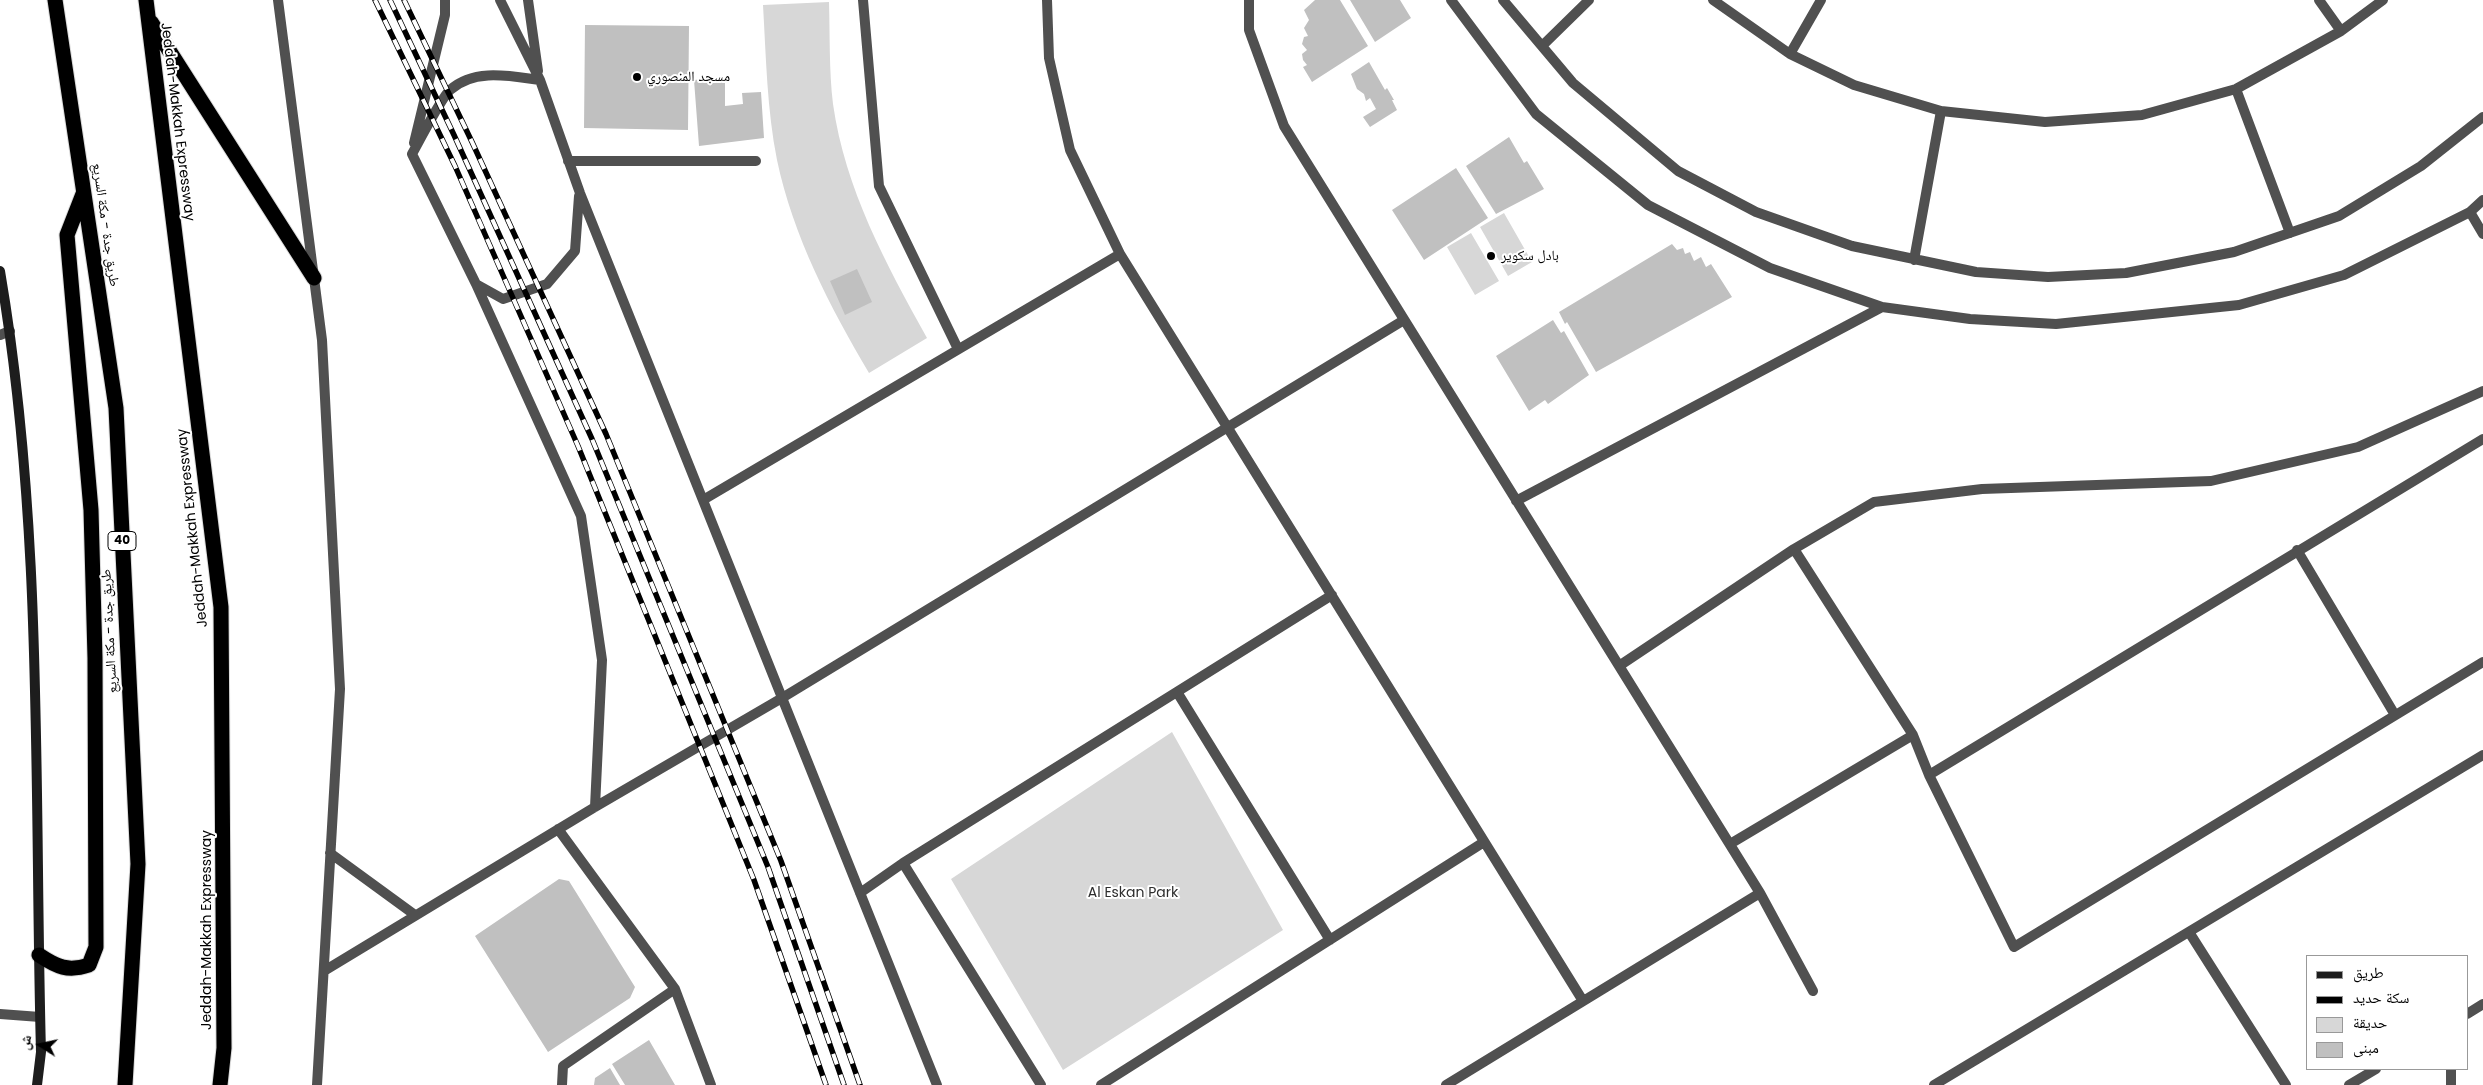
<!DOCTYPE html>
<meta charset="utf-8">
<style>
body{margin:0}
#map{position:relative;width:2483px;height:1085px;overflow:hidden;background:#fff;font-family:Poppins,"Noto Naskh Arabic",sans-serif}
canvas{display:block}
.legend{position:absolute;left:2306px;top:955px;width:162px;height:115px;box-sizing:border-box;background:#fff;border:1px solid #999;margin:0;padding:6px 9px;list-style:none;font-size:15px;color:#000}
.legend li{display:flex;align-items:center;gap:10px;height:25px}
.legend b{width:25px;border:1px solid #999}
.north{position:absolute;left:15px;top:1020px;width:50px;height:50px;-webkit-text-stroke:4px #fff;paint-order:stroke;rotate:280deg;font-size:14px;font-weight:700;line-height:20px;text-align:center;color:#000}
.north::after{content:'';display:block;margin:auto;width:18px;height:22px;background:#000;clip-path:polygon(50% 0,100% 100%,50% 72%,0 100%)}
</style>
<div id="map">
<canvas width="2483" height="1085"></canvas>
<ul class="legend">
<li><b style="height:6px;background:#1d1d1d"></b>طريق</li>
<li><b style="height:6px;background:#000"></b>سكة حديد</li>
<li><b style="height:14px;background:#d7d7d7"></b>حديقة</li>
<li><b style="height:14px;background:#c0c0c0"></b>مبنى</li>
</ul>
<div class="north">ش</div>
</div>
<script>
const ctx = document.querySelector('canvas').getContext('2d');
ctx.lineJoin = 'round';
function fill(path, color) { ctx.fillStyle = color; ctx.fill(path, 'evenodd'); }
function trace(path, color, width, dash) { ctx.strokeStyle = color; ctx.lineWidth = width; ctx.lineCap = dash ? 'butt' : 'round'; ctx.setLineDash(dash || []); ctx.stroke(path); }
function label(font, color, halo, rows, align = 'center') {
  ctx.font = font + ' Poppins,"Noto Naskh Arabic",sans-serif'; ctx.lineWidth = 4; ctx.setLineDash([]); ctx.textBaseline = 'middle'; ctx.strokeStyle = halo; ctx.fillStyle = color; for (const [text, x, y, turn = 0] of rows) {
    ctx.save(); ctx.translate(x, y); ctx.rotate((+turn || 0) * Math.PI / 180); ctx.textAlign = isNaN(turn) ? turn : align; if (halo) ctx.strokeText(text, 0, 0); ctx.fillText(text, 0, 0); ctx.restore();
  }
}
fill(new Path2D(`
 M829 2C830 35 829 71 833 104 845 189 886 264 927 338L869 373C830 307 793 236 777 160 767 110 766 56 763 5Z
 M1504 213 1532 262 1508 276 1480 227Z
 M1471 233 1499 281 1475 295 1447 247Z
 M1172 732 1283 930 1063 1070 951 879Z`), '#d7d7d7');
fill(new Path2D(`
 M1315 0H1340L1368 46 1312 82 1303 67 1307 65 1303 60 1302 54 1307 50 1302 44 1304 37 1308 36 1304 28 1309 20 1304 10Z
 M1350 0H1400L1411 18 1375 42Z
 M585 25 689 26 688 130 584 128Z
 M1369 62 1385 90 1387 88 1394 100H1392L1397 110 1370 127 1363 117 1376 109 1370 98 1366 101 1364 94 1357 89 1351 74Z
 M725 77V106L743 104 742 93 761 92 764 138 699 146 694 80Z
 M1509 137 1524 163 1527 161 1544 189 1496 214 1466 166Z
 M1456 168 1488 218 1424 260 1392 210Z
 M1672 244 1677 250 1683 248 1685 254 1690 252 1694 261 1701 257 1706 267 1711 264 1732 297 1596 372 1567 322 1565 324 1559 312Z
 M857 269 872 302 845 315 830 281Z
 M1553 320 1561 333 1564 331 1589 375 1548 404 1545 400 1529 411 1496 356Z
 M559 879 569 881 635 987 630 998 548 1052 475 936Z
 M649 1040 675 1085H625L612 1064Z
 M610 1068 620 1085H594L595 1078Z`), '#c0c0c0');
const motorway = new Path2D(`
 M55 0 116 408 138 864 125 1085
 M146 0 221 607 224 1048 220 1085
 M151 22 314 278
 M39 955C57 967 68 972 89 965L96 947 95 658 91 510 67 235 83 194`);
trace(motorway, '#dbdbdb', 17);
trace(new Path2D(`
 M278 0 322 340 340 689 317 1085
 M500 0 540 80 580 193 937 1085
 M528 0 538 71
 M863 0 879 186 958 349
 M1047 0 1049 58 1070 150 1120 254 1583 1001
 M1249 0V30L1284 126 1760 893 1813 991
 M1451 0 1536 114 1648 205 1770 268 1882 307 1970 319 2056 324 2239 305 2344 275 2470 212 2483 200
 M1503 0 1573 83 1678 171 1756 212 1852 246 1976 272 2048 277 2126 273 2234 252 2339 216 2421 166 2483 117
 M1713 0 1790 54 1854 85 1941 111 2045 122 2142 115 2236 89 2341 31 2383 0
 M2319 0 2341 31
 M1542 46 1589 0
 M1790 54 1821 0
 M540 80C510 76 474 68 450 90 441 98 420 140 412 154L476 284 581 516 602 660 595 807
 M2236 89 2290 233
 M414 143 445 15V0
 M568 161H756
 M2470 212 2483 234
 M1914 260 1941 111
 M476 284 503 299 547 284 575 251 579 196
 M0 335 10 331
 M703 500 1120 254
 M1516 501 1882 307
 M1794 549 1913 735 1929 775 2014 947 2483 662
 M2297 550 2395 715
 M1619 666 1794 549 1874 502 1982 489 2211 481 2358 447 2483 391
 M1177 692 1330 940
 M1929 775 2483 439
 M558 829 675 989 711 1085
 M1730 844 1913 735
 M330 853 415 915
 M903 863 1041 1085
 M860 893 903 863 1332 595
 M2189 932 2286 1085
 M324 971 595 807 782 698 1404 320
 M0 1014 40 1017
 M2467 1014 2483 1004
 M2451 1069V1085
 M562 1085 563 1066 675 989
 M1101 1085 1484 842
 M1446 1085 1760 893
 M1934 1085 2483 755
 M2349 1085 2376 1069`), '#505050', 10);
trace(new Path2D(`
 M0 271C44 528 34 792 41 1052L37 1085`), '#1d1d1d', 10);
trace(motorway, '#000', 15);
const rail = new Path2D(`
 M375 0 455 166 578 446 754 880 826 1085
 M390 0 454 135 592 439 768 867 844 1085
 M404 0 472 142 606 434 781 861 860 1085`);
trace(rail, '#000', 5.5);
trace(rail, '#fff', 4, [11]);
for (const [x, y, r, color] of [
 [637,77,5,"#000"],
 [1491,256,5,"#000"]
]) { const dot = new Path2D(); dot.arc(x, y, r, 0, 2 * Math.PI); ctx.fillStyle = color; ctx.fill(dot); trace(dot, '#fff', 2); }
for (const [x, y, w] of [
 [122,541,28]
]) { const box = new Path2D(); box.roundRect(x - w / 2, y - 9.5, w, 19, 4); ctx.fillStyle = '#fff'; ctx.fill(box); trace(box, '#000', 1); }
label('bold 12px', '#000', null, [
 ["40",122,541]
]);
label('14px', '#000', '#fff', [
 ["مسجد المنصوري",647,77],
 ["بادل سكوير",1501,256]
], 'left');
label('14px', '#000', '#fff', [
 ["Jeddah-Makkah Expressway",177,122,83],
 ["طريق جدة - مكة السريع",105,225,82],
 ["Jeddah-Makkah Expressway",193,528,-96],
 ["طريق جدة - مكة السريع",110,631,-93],
 ["Jeddah-Makkah Expressway",207,930,-90]
]);
label('14px', '#2e2e2e', '#fff', [
 ["Al Eskan Park",1133,893]
]);
</script>
